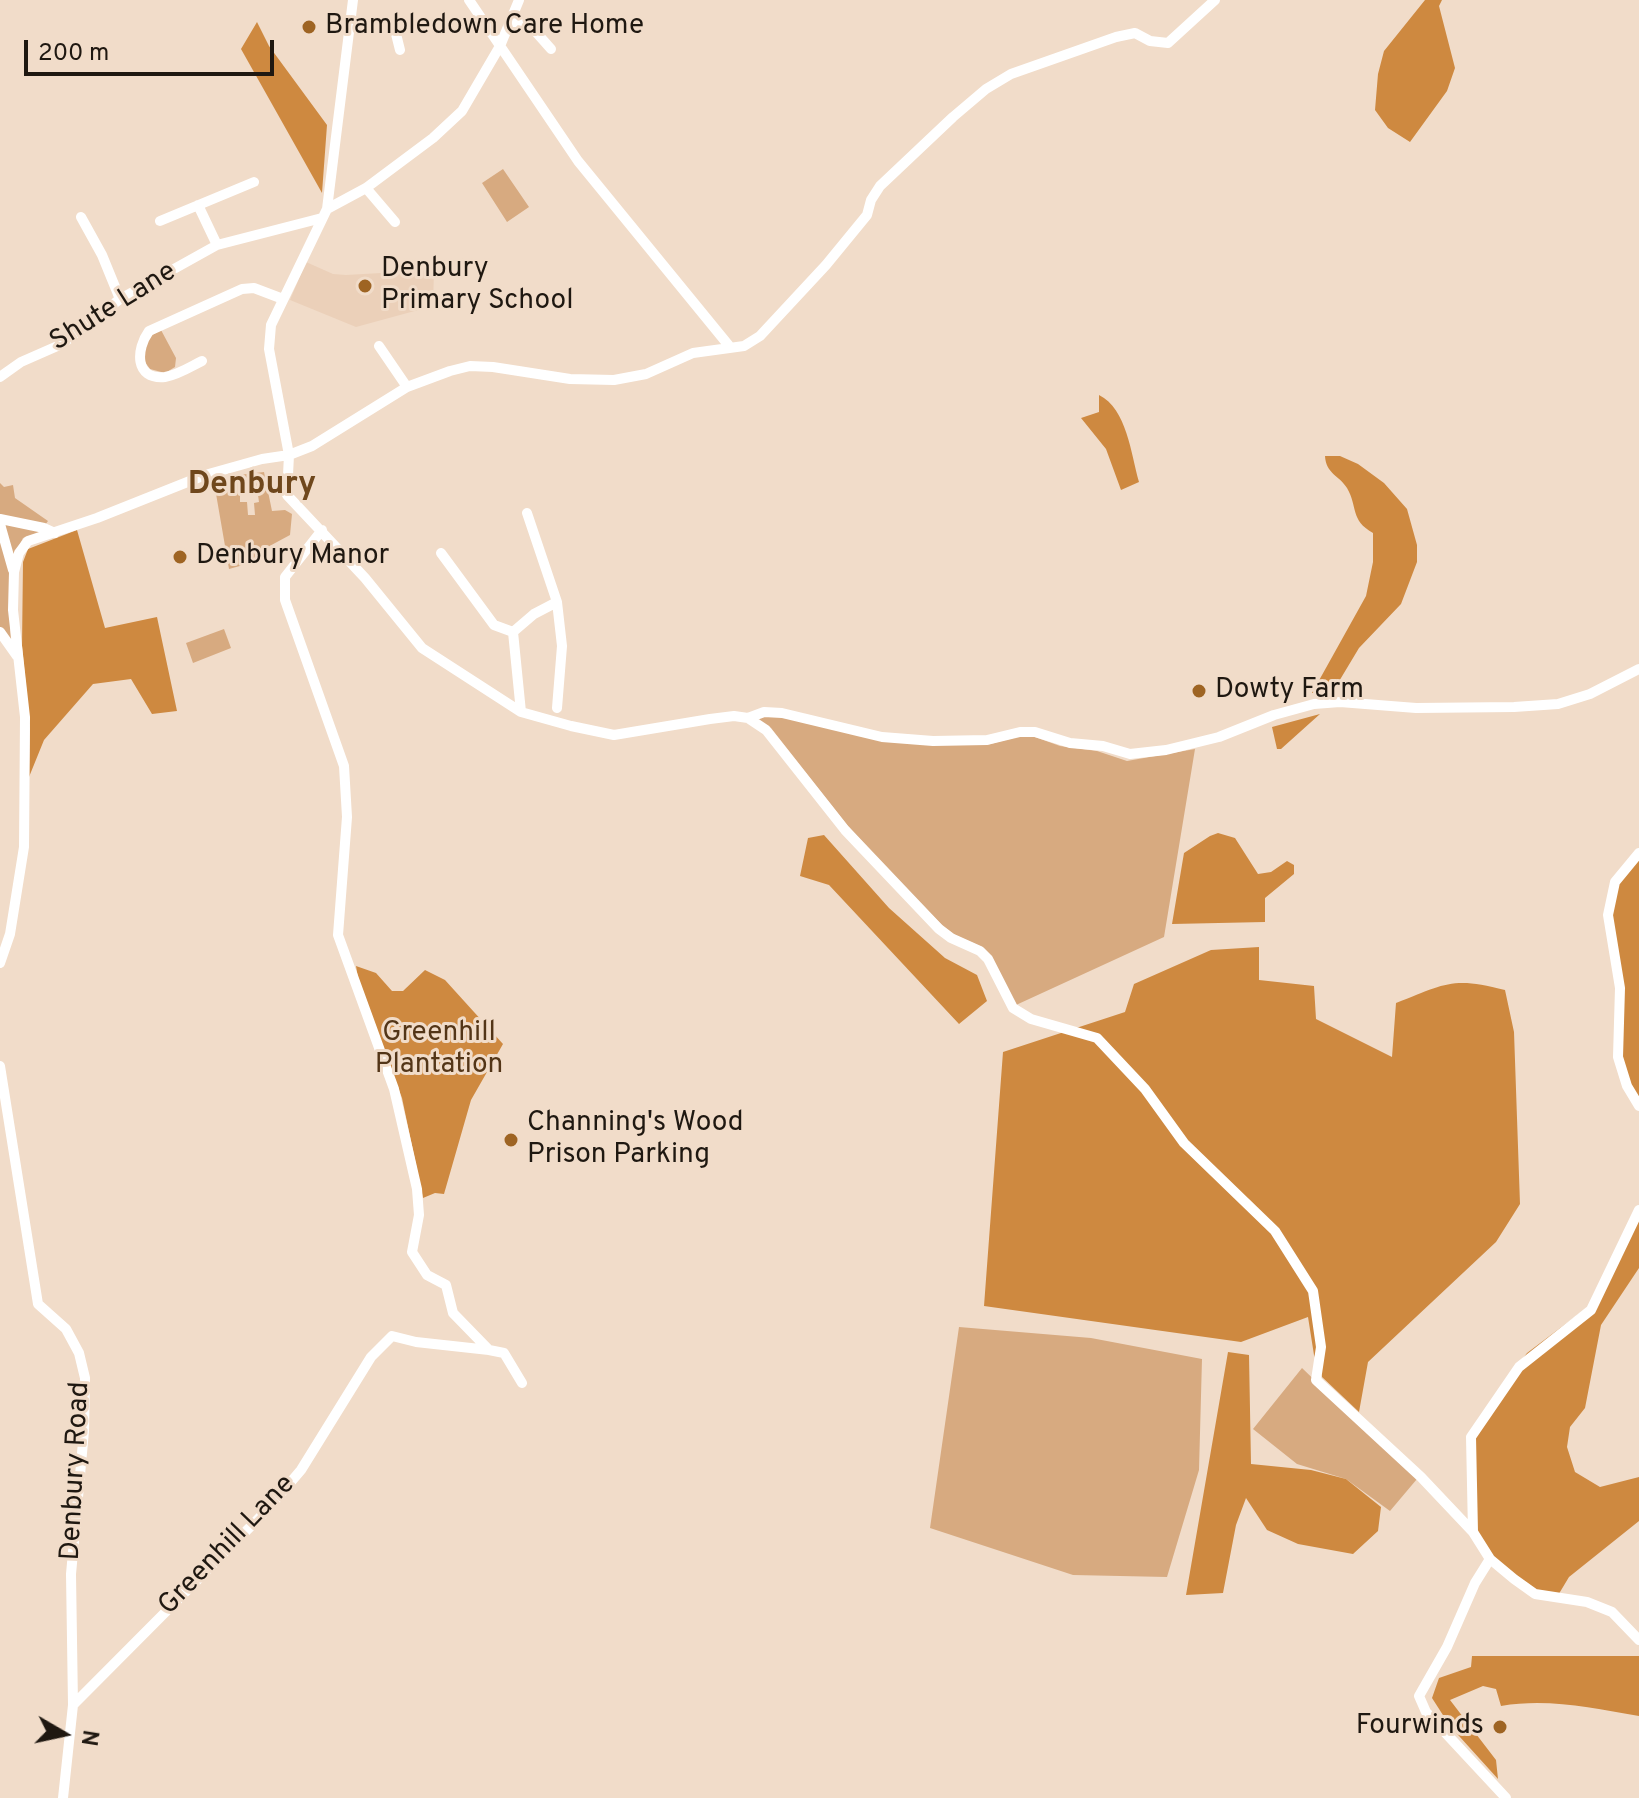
<!DOCTYPE html>
<style>
body{margin:0}
#map{position:relative;width:1639px;height:1798px;overflow:hidden;background:#f1dcc9;font-family:Overpass,sans-serif}
canvas{display:block}
.north{position:absolute;left:24px;top:1694px;width:80px;height:80px;-webkit-text-stroke:6px #f1dcc9;paint-order:stroke;rotate:99deg;font-size:22px;font-weight:700;line-height:32px;text-align:center;color:#1f1811}
.north::after{content:'';display:block;margin:auto;width:28px;height:36px;background:#1f1811;clip-path:polygon(50% 0,100% 100%,50% 72%,0 100%)}
.scale{position:absolute;left:24px;top:40px;width:250px;height:36px;box-sizing:border-box;border:4px solid #1f1811;border-top:0;padding-left:10px;font-size:24px;line-height:28px;white-space:nowrap;color:#1f1811;-webkit-text-stroke:6px #f1dcc9;paint-order:stroke}
</style>
<div id="map">
<canvas width="1639" height="1798"></canvas>
<div class="north">N</div>
<div class="scale">200 m</div>
</div>
<script>
const ctx = document.querySelector('canvas').getContext('2d');
ctx.lineJoin = 'round';
function fill(path, color) { ctx.fillStyle = color; ctx.fill(path, 'evenodd'); }
function trace(path, color, width, dash) { ctx.strokeStyle = color; ctx.lineWidth = width; ctx.lineCap = dash ? 'butt' : 'round'; ctx.setLineDash(dash || []); ctx.stroke(path); }
function label(font, color, halo, rows, align = 'center') {
  ctx.font = font + ' Overpass,sans-serif'; ctx.lineWidth = 6; ctx.setLineDash([]); ctx.textBaseline = 'middle'; ctx.strokeStyle = halo; ctx.fillStyle = color; for (const [text, x, y, turn = 0] of rows) {
    ctx.save(); ctx.translate(x, y); ctx.rotate((+turn || 0) * Math.PI / 180); ctx.textAlign = isNaN(turn) ? turn : align; if (halo) ctx.strokeText(text, 0, 0); ctx.fillText(text, 0, 0); ctx.restore();
  }
}
fill(new Path2D(`
 M306 262 333 274 346 275 434 270 433 306 356 327 290 300Z`), '#ebd0b9');
fill(new Path2D(`
 M503 169 529 207 507 222 482 183Z
 M161 330 176 358 175 367 165 373 150 369 142 358 147 338Z
 M264 472 272 511 285 510 292 514 290 535 264 549 265 559 229 569 215 488 239 475ZM252 477 254 495H258L259 502 254 503 255 515H248L247 502H240V495H244V490H240L239 481 242 478Z
 M0 483 4 487 13 485 15 498 48 521 39 533 23 538C4 574 10 603 11 642L0 627Z
 M224 629 231 648 193 663 186 643Z
 M764 716H781L931 745H987L1020 736 1035 737 1060 746 1097 751 1127 761 1195 749 1164 937 1016 1005 982 947 955 935 941 924 889 871 848 826 771 728 756 719Z
 M959 1327 1091 1338 1202 1359 1199 1470 1167 1577 1073 1575 930 1528Z
 M1302 1368 1417 1479 1390 1511 1346 1479 1297 1464 1253 1429Z`), '#d7aa80');
fill(new Path2D(`
 M1425 0H1442L1439 6 1455 68 1447 91 1410 142 1388 128 1375 110 1378 74 1384 51Z
 M257 22 269 46 327 125 322 193 241 49Z
 M1099 395C1127 409 1131 454 1139 482L1121 490 1106 449 1081 418 1099 412Z
 M1325 456H1340L1358 464 1384 483 1407 509 1417 545V562L1401 604 1359 648 1332 693H1312L1366 596 1373 562V533C1350 520 1358 507 1347 488 1339 475 1326 474 1325 456Z
 M77 530 105 628 157 617 177 711 152 714 131 679 93 684 44 740 29 777 30 728 22 646 23 562 28 549Z
 M1320 714 1281 749H1277L1272 727Z
 M1218 833 1235 838 1258 874 1271 872 1287 861 1294 865V874L1265 898V922L1172 924 1184 853 1210 836Z
 M824 835 889 908 945 958 977 975 987 1001 959 1024 829 885 800 876 808 838Z
 M1639 859V1107L1622 1065 1611 914 1615 882Z
 M1259 947V980L1314 986 1316 1019 1392 1057 1396 1003C1444 984 1453 976 1505 990L1514 1032 1520 1204 1496 1242 1368 1362 1359 1412 1322 1377 1314 1355 1308 1317 1241 1342 984 1306 1003 1052 1125 1012 1134 984 1211 950Z
 M356 966 376 973 392 991H403L425 970 445 980 503 1044 471 1100 444 1194 435 1193 423 1198 402 1098 359 983Z
 M1639 1218V1268L1601 1325 1585 1408 1570 1427 1567 1447 1575 1472 1600 1487 1639 1477V1521L1569 1577 1557 1597 1535 1594 1490 1559 1473 1532 1472 1433 1499 1390 1527 1353 1588 1307Z
 M1228 1352 1249 1355 1251 1464 1311 1470 1346 1479 1381 1507 1378 1531 1353 1554 1298 1544 1267 1530 1246 1498 1236 1525 1223 1593 1186 1595Z
 M1472 1656H1639V1716C1592 1708 1548 1698 1501 1706L1496 1689 1483 1686 1450 1700 1496 1760 1498 1779 1450 1726 1432 1698 1439 1678 1471 1667Z`), '#ce8940');
trace(new Path2D(`
 M353 0 327 209 271 325 269 349 289 455 287 495 365 578 422 648 521 712 571 726 614 735 710 719 734 716 748 718 764 712 782 713 882 737 933 741 987 740 1020 732H1035L1070 743 1103 746 1130 754 1166 750 1219 737 1274 715 1314 704 1340 702 1416 708 1514 707 1558 704 1590 694 1639 669
 M469 0 578 161 730 347
 M509 22H527L551 49
 M348 24 395 30 400 50
 M366 188 395 222
 M198 205 217 245
 M327 209 366 188 433 138 462 111 500 46 519 0
 M81 217 102 255 120 299
 M160 221 254 182
 M379 346 407 387
 M202 361C190 367 178 375 165 377 134 380 136 349 149 331L242 289 254 288 283 299
 M0 377 21 362 62 344 120 299 217 245 322 218
 M527 513 557 602 562 646 557 708
 M0 519 44 528 55 533
 M0 524 13 570
 M322 530 285 577V600L344 766 347 817 338 935 394 1089 417 1189 419 1215 412 1252 427 1275 446 1285 453 1313 489 1350 504 1353 522 1383
 M441 553 494 625 513 632 521 712
 M0 632 17 656
 M513 632 534 614 557 602
 M748 718 766 730 845 830 939 929 951 938 980 951 988 959 1013 1008 1031 1019 1097 1038 1145 1089 1184 1143 1275 1231 1313 1291 1321 1347 1316 1380 1421 1477 1473 1532 1490 1559 1514 1579 1535 1594 1587 1602 1612 1612 1639 1640
 M1639 853 1615 882 1608 915 1620 988 1618 1057 1627 1086 1639 1106
 M0 963 10 934 24 847 25 717 13 610 14 572 19 553 28 541 97 518 205 475 262 459 289 455 312 446 407 387 450 371 470 366 493 367 570 379 614 380 646 374 693 353 744 346 760 336 826 265 867 215 871 200 880 186 953 117 986 89 1011 74 1116 37 1135 33 1150 41 1168 43 1215 0
 M0 1066 38 1304 66 1329 79 1353 85 1378 84 1431 71 1574 73 1705 63 1798
 M1473 1532 1471 1437 1519 1367 1591 1310 1639 1210
 M1490 1559 1475 1583 1447 1647 1419 1696 1426 1712 1506 1798
 M73 1705 267 1510 301 1470 371 1357 392 1336 416 1342 489 1350`), '#fff', 10);
for (const [x, y, r, color] of [
 [309,27,8,"#9e6423"],
 [365,286,8,"#9e6423"],
 [180,557,8,"#9e6423"],
 [1199,691,8,"#9e6423"],
 [511,1140,8,"#9e6423"],
 [1500,1727,8,"#9e6423"]
]) { const dot = new Path2D(); dot.arc(x, y, r, 0, 2 * Math.PI); ctx.fillStyle = color; ctx.fill(dot); trace(dot, '#f1dcc9', 3); }
label('28px', '#1f1811', '#f1dcc9', [
 ["Brambledown Care Home",325,27],
 ["Denbury",381,270],
 ["Primary School",381,302],
 ["Denbury Manor",196,557],
 ["Dowty Farm",1215,691],
 ["Channing's Wood",527,1124],
 ["Prison Parking",527,1156],
 ["Fourwinds",1484,1727,"right"]
], 'left');
label('28px', '#1f1811', '#f1dcc9', [
 ["Shute Lane",114,308,-32],
 ["Denbury Road",77,1471,-87],
 ["Greenhill Lane",228,1546,-46]
]);
label('28px', '#533517', '#f1dcc9', [
 ["Greenhill",439,1034],
 ["Plantation",439,1066]
]);
label('bold 32px', '#6f471c', '#f1dcc9', [
 ["Denbury",252,487]
]);
</script>
